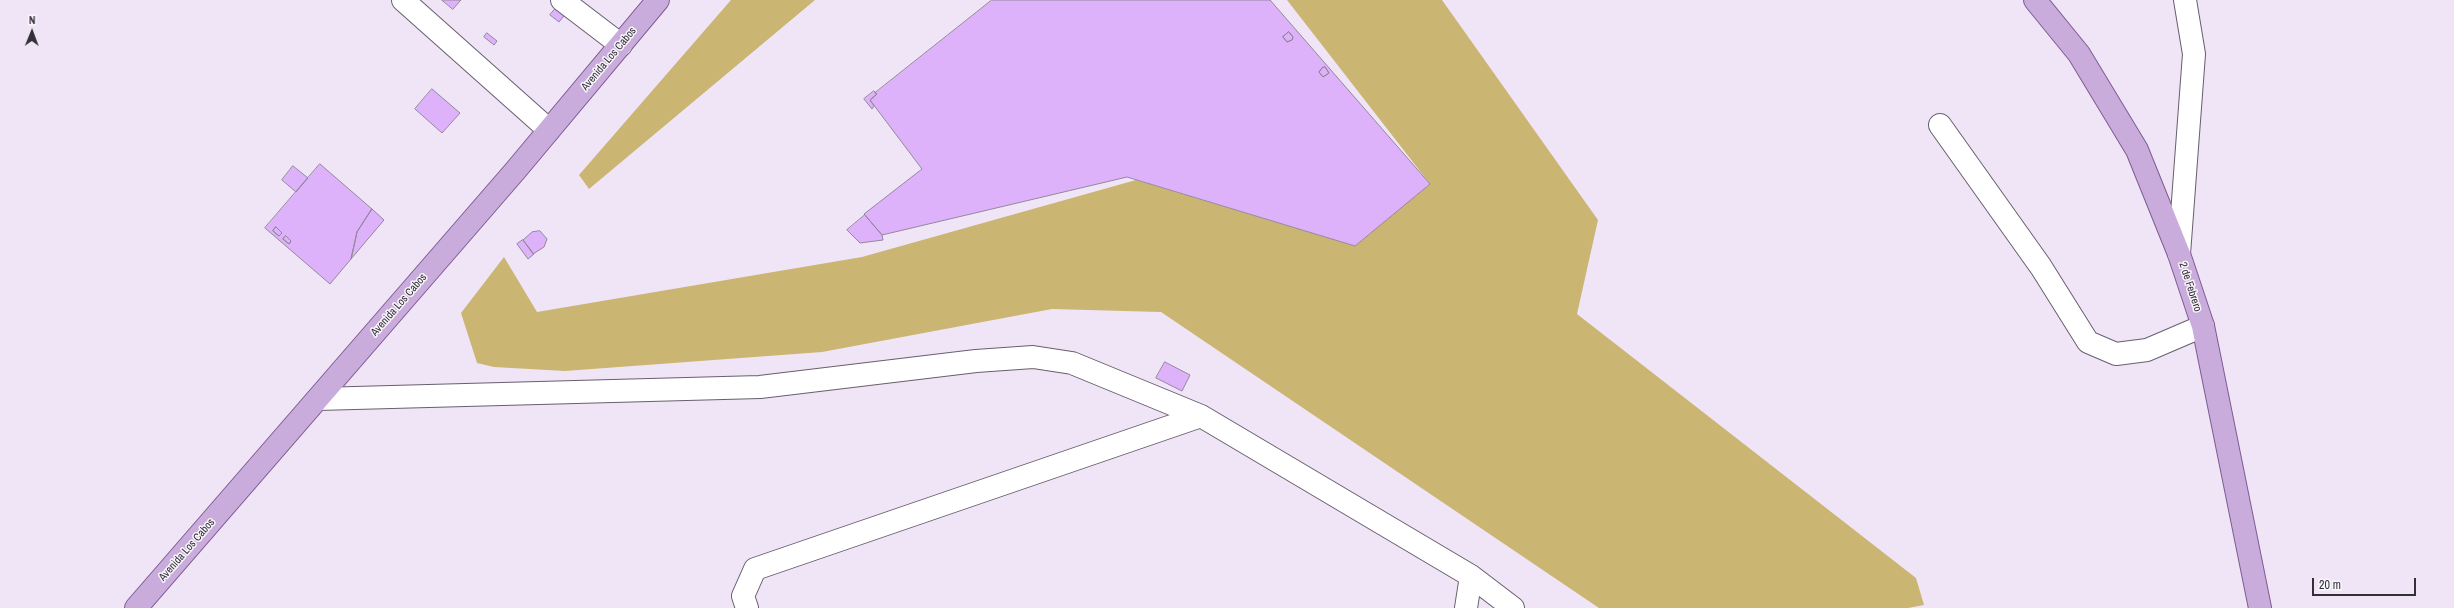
<!DOCTYPE html>
<style>
body{margin:0}
#map{position:relative;width:2454px;height:608px;overflow:hidden;background:#f0e5f7;font-family:"Archivo Narrow",sans-serif}
canvas{display:block}
.north{position:absolute;left:12px;top:12px;width:40px;height:40px;-webkit-text-stroke:3px #f9f5fc;paint-order:stroke;rotate:1deg;font-size:11px;font-weight:700;line-height:16px;text-align:center;color:#343037}
.north::after{content:'';display:block;margin:auto;width:14px;height:18px;background:#343037;clip-path:polygon(50% 0,100% 100%,50% 72%,0 100%)}
.scale{position:absolute;left:2312px;top:578px;width:104px;height:18px;box-sizing:border-box;border:2px solid #343037;border-top:0;padding-left:5px;font-size:12px;line-height:14px;white-space:nowrap;color:#343037;-webkit-text-stroke:3px #f9f5fc;paint-order:stroke}
</style>
<div id="map">
<canvas width="2454" height="608"></canvas>
<div class="north">N</div>
<div class="scale">20 m</div>
</div>
<script>
const ctx = document.querySelector('canvas').getContext('2d');
ctx.lineJoin = 'round';
function fill(path, color) { ctx.fillStyle = color; ctx.fill(path, 'evenodd'); }
function trace(path, color, width, dash) { ctx.strokeStyle = color; ctx.lineWidth = width; ctx.lineCap = dash ? 'butt' : 'round'; ctx.setLineDash(dash || []); ctx.stroke(path); }
function label(font, color, halo, rows, align = 'center') {
  ctx.font = font + ' "Archivo Narrow",sans-serif'; ctx.lineWidth = 3; ctx.setLineDash([]); ctx.textBaseline = 'middle'; ctx.strokeStyle = halo; ctx.fillStyle = color; for (const [text, x, y, turn = 0] of rows) {
    ctx.save(); ctx.translate(x, y); ctx.rotate((+turn || 0) * Math.PI / 180); ctx.textAlign = isNaN(turn) ? turn : align; if (halo) ctx.strokeText(text, 0, 0); ctx.fillText(text, 0, 0); ctx.restore();
  }
}
fill(new Path2D(`
 M731 0H815L589 189 579 175Z
 M1287 0H1442L1598 220 1577 314 1916 578 1924 605 1908 608H1599L1161 312 1052 309 822 352 565 371 494 367 477 363 461 313 504 257 537 312 862 257 1136 180 1355 246 1430 184Z`), '#cab572');
const building = new Path2D(`
 M442 0H461L453 9Z
 M563 0 572 6 559 22 550 15Z
 M992 0H1270L1430 184 1355 246 1127 177 882 235 864 214 922 169 870 100 877 94 875 93ZM1289 32 1293 37 1292 40 1287 42 1283 37ZM1325 67 1329 73 1323 77 1319 72 1322 68Z
 M1289 32 1293 37 1292 40 1287 42 1283 37Z
 M487 33 497 41 494 45 484 37Z
 M1325 67 1329 73 1323 77 1319 72 1322 68Z
 M432 89 460 113 442 133 415 109Z
 M874 91 877 94 870 100 874 106 872 109 864 99Z
 M320 164 372 209 357 232 351 259 330 284 265 228ZM276 227 282 233 279 236 273 231ZM286 236 291 241 289 244 283 239Z
 M293 166 308 178 296 192 282 180Z
 M372 209 384 220 351 259 357 232Z
 M865 215 882 235 883 240 860 243 847 230Z
 M276 227 282 233 279 236 273 231Z
 M540 231 547 239 544 247 533 254 523 240 532 232Z
 M286 236 291 241 289 244 283 239Z
 M523 240 534 254 528 259 517 244Z
 M1165 362 1190 375 1182 391 1156 378Z`);
fill(building, '#deb2fa');
trace(building, '#928899', 1);
const minor = new Path2D(`
 M403 0 549 130
 M562 0 621 45
 M1940 125 2041 267 2088 342 2116 354 2147 350 2203 326
 M2179 254 2194 54 2185 0
 M318 399 760 387 976 361 1033 357 1072 363 1201 416 1471 576 1513 608
 M747 608 743 596 755 569 1201 416
 M1466 608 1471 576`);
const major = new Path2D(`
 M2035 0 2079 54 2137 150 2179 254 2203 326 2260 608
 M136 608 515 171 658 0`);
trace(minor, '#685f6e', 24);
trace(major, '#7e5c93', 24);
trace(minor, '#fff', 22);
trace(major, '#caacdc', 22);
label('11px', '#343037', '#f9f5fc', [
 ["Avenida Los Cabos",609,59,-50],
 ["2 de Febrero",2190,287,72],
 ["Avenida Los Cabos",399,305,-49],
 ["Avenida Los Cabos",187,550,-49]
]);
</script>
